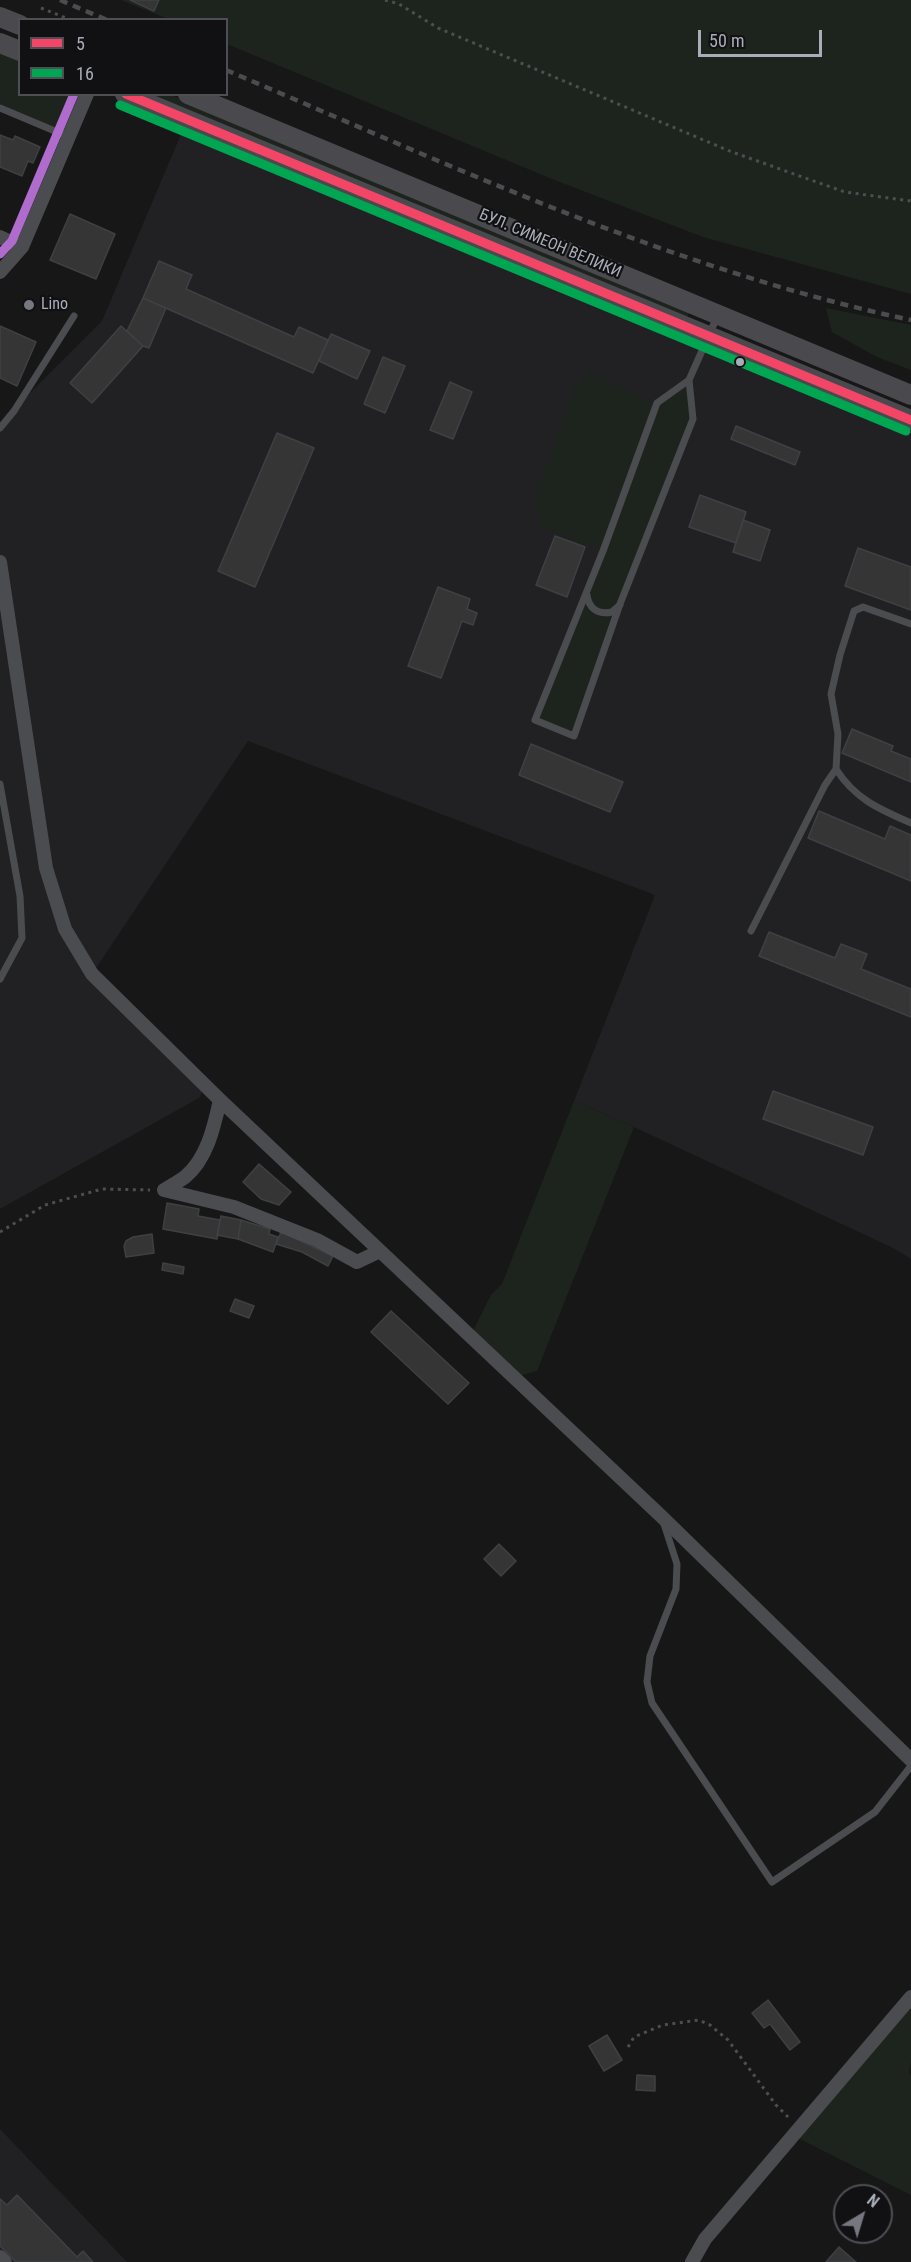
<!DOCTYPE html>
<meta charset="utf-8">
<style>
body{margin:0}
#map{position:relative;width:911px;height:2262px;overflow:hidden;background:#171717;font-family:"Roboto Condensed",sans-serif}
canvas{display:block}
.legend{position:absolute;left:18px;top:18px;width:210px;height:78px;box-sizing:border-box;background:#111113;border:2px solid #4d4f55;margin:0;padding:8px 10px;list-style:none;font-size:18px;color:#a8adb8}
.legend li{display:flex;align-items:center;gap:12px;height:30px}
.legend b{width:30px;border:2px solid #4d4f55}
.north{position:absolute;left:833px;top:2184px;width:60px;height:60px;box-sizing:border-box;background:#111113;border:2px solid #4d4f55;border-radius:50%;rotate:38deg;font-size:16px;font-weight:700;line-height:24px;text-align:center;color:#a8adb8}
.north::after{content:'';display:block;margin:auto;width:21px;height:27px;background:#757880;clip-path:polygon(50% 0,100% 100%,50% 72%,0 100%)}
.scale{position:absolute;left:698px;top:30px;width:124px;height:27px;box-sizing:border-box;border:3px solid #a8adb8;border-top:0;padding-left:8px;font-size:18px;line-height:21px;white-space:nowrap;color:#a8adb8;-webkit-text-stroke:4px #111113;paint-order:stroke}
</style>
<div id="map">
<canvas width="911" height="2262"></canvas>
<ul class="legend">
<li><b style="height:8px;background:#f34667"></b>5</li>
<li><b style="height:8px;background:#00a651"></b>16</li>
</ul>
<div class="north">N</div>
<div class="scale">50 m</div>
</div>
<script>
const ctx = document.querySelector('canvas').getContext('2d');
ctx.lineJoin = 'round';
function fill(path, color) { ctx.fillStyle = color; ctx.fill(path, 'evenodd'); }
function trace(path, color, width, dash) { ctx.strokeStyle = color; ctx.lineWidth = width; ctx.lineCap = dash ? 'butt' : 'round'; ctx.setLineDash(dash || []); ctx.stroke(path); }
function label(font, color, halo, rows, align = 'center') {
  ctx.font = font + ' "Roboto Condensed",sans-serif'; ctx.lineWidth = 4.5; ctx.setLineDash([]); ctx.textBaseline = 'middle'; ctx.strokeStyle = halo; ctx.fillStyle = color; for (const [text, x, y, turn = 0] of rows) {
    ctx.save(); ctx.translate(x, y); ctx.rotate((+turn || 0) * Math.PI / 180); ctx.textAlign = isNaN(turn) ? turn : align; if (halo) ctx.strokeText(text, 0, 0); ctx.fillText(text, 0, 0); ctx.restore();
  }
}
fill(new Path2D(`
 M187 120 911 420V1259L893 1248 634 1127 574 1101 655 895 248 741 92 974 205 1086 199 1098 0 1209V423L102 321Z
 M0 2129 127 2262H0Z`), '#212123');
fill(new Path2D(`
 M121 0H911V294L703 237 552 179 227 44 226 20 168 19Z
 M0 43 19 51 20 94 87 95 69 137 0 108Z
 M148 95H171L691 309 686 319Z
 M826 308 911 325V370L877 357 832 332Z
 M593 376 657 403 689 380 693 419 574 736 535 720 603 551 540 526 535 498 575 386 583 378Z
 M574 1101 634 1127 537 1371 515 1377 471 1335 491 1295 502 1284Z
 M911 1997V2062L909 2072 911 2076V2195L792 2135Z`), '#1d241e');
const building = new Path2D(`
 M130 0H159L154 11Z
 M0 135 13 140 15 136 40 147 33 163 28 161 22 176 0 167Z
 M70 214 115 234 96 279 50 260Z
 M159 261 192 275 186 289 294 337 299 327 328 340 313 373 143 298Z
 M143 298 166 308 149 348 143 346 127 331Z
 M0 326 36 342 17 386 0 378Z
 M121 326 143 346 92 403 70 383Z
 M331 334 370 351 357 379 319 361Z
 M383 357 405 366 385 413 364 404Z
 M450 382 472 392 453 439 430 430Z
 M736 426 800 452 795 465 731 439Z
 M277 433 314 448 255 587 218 571Z
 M700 495 746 512 736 543 689 527Z
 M743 520 770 530 760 561 733 552Z
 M555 536 585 547 567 597 536 585Z
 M858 548 911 567V610L845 586Z
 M438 587 470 599 467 609 477 613 473 625 462 621 441 678 408 666Z
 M852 729 893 746 891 751 911 759V782L842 753Z
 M531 744 623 782 610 812 519 775Z
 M819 811 885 839 890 826 911 835V881L808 838Z
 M769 932 835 958 841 944 867 954 861 969 911 989V1017L759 956Z
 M773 1091 873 1127 863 1155 763 1119Z
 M259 1164 291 1192 279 1205 261 1199 243 1182Z
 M167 1203 199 1209 198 1216 220 1220 217 1239 163 1229Z
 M221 1216 241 1220 238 1239 217 1235Z
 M241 1220 270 1229 269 1234 278 1237 273 1252 238 1239Z
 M281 1232 333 1256 328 1266 302 1252 276 1244Z
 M152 1234 154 1253 126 1257 124 1246 126 1241 133 1237Z
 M163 1263 184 1267 183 1274 162 1270Z
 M235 1299 254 1306 249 1318 230 1311Z
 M391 1311 469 1383 448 1404 371 1332Z
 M499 1544 516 1561 501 1576 484 1559Z
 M768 2000 800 2042 790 2050 770 2024 764 2028 752 2013Z
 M607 2035 622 2060 604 2071 589 2046Z
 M637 2075 655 2076V2091L636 2090Z
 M17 2195 77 2257 83 2251 93 2262H16L0 2246V2199L7 2205Z
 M839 2247 856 2262H826Z`);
fill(building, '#353536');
trace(building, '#3f4043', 1.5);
trace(new Path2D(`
 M385 0 399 4 438 28 732 152 845 192 911 201
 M41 8 71 20
 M0 1232 45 1205 102 1189 150 1190
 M628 2047 634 2037 663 2025 699 2020 710 2025 728 2040 776 2105 788 2117`), '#4d4e52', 3, [3, 4.5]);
trace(new Path2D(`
 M0 108 69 137
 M689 380 657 403 603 551 535 720 574 736 620 604 693 419 689 380 717 317
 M0 428 14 411 74 316
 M587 595C589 609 598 615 612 612L620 605
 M836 769C855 799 879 809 911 823
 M0 784 20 896 22 938 0 979
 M751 931 825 785 836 769 838 734 831 694 840 655 854 611 863 607 911 624
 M663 1521 677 1564 676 1589 650 1656 647 1682 652 1703 772 1882 875 1812 911 1766`), '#4b4c50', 7);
trace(new Path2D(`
 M0 237 22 247
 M0 272 22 247 87 94
 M0 562 46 868 65 929 92 974 220 1100 661 1516 911 1760
 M164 1190 234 1207 317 1240 357 1262 380 1251
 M164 1190C171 1186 178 1182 185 1177 207 1159 214 1127 220 1100
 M0 2257 5 2262
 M692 2262 705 2239 911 1997`), '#4b4c50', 14);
trace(new Path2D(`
 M0 17 20 25
 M0 43 20 51
 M125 94 911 420
 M188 94 911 395`), '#4a4a4e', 20);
trace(new Path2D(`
 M60 0 107 20
 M226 70C450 165 673 270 911 320`), '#4b4c4f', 4.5, [8, 6]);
trace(new Path2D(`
 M126 94 911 420`), '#f34667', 9);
trace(new Path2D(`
 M120 105 906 431`), '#00a651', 9);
trace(new Path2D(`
 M0 254 12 241 74 94`), '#b06ccc', 9);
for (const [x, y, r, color] of [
 [29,305,6,"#757880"],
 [740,362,5,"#a8adb8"]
]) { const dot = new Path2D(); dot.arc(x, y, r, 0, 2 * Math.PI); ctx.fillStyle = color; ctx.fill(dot); trace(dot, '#111113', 2); }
label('16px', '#a8adb8', '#111113', [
 ["БУЛ. СИМЕОН ВЕЛИКИ",550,244,23]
]);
label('16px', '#a8adb8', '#111113', [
 ["Lino",41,305]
], 'left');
</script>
